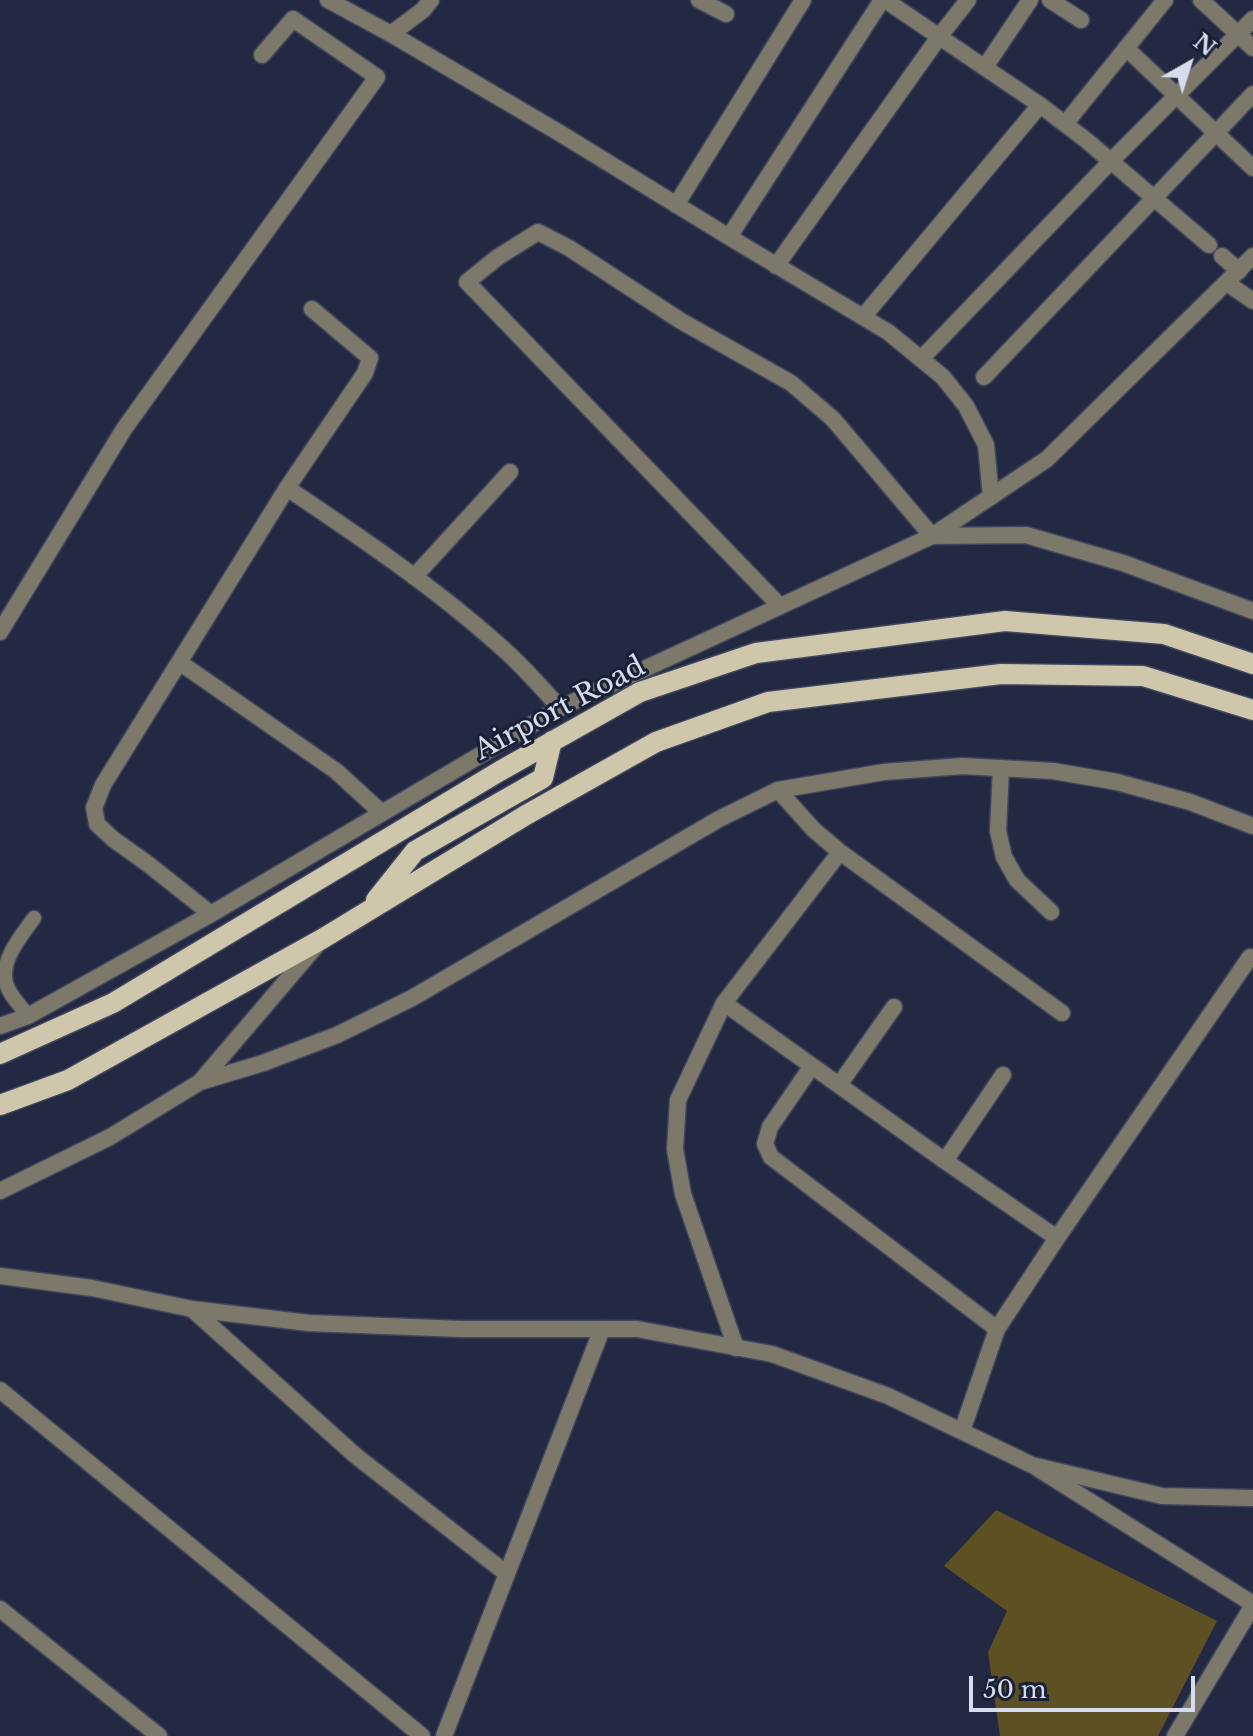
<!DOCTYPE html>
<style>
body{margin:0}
#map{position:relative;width:1253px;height:1736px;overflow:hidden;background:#232942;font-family:"Libre Baskerville",serif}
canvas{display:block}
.north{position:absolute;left:1149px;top:24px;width:80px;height:80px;-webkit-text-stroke:6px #191f37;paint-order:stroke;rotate:39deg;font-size:22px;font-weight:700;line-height:32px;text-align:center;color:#d7dcec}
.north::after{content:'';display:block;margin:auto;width:28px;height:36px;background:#d7dcec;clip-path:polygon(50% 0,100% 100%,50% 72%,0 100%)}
.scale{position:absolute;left:969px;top:1676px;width:226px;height:36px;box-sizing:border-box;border:4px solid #d7dcec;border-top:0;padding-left:10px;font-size:24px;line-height:28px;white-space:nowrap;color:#d7dcec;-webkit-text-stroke:6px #191f37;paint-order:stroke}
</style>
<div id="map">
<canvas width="1253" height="1736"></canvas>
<div class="north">N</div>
<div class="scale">50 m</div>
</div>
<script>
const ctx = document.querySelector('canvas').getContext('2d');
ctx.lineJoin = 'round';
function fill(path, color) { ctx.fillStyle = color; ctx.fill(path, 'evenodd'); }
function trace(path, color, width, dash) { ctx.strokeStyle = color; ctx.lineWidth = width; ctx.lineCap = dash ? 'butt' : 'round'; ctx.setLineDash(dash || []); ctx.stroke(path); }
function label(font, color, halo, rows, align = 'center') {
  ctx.font = font + ' "Libre Baskerville",serif'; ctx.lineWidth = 6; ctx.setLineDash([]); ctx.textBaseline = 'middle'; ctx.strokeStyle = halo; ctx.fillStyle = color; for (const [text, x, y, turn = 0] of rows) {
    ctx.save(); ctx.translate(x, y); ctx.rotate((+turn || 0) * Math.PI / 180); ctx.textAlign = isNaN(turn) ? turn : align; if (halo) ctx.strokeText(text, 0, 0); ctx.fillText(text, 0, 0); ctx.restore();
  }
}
fill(new Path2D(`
 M996 1510 1217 1621 1158 1736H1000L988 1652 1007 1611 944 1566Z`), '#5d5124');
const service = new Path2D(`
 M28 1016C21 1006 9 995 6 983 0 960 22 935 34 918`);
const minor = new Path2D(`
 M328 0 391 34 558 132 729 237 888 332 943 377 966 406 986 445 991 497
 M699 0 726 14
 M885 0 1040 105 1086 140 1209 245
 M1050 0 1081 20
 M1201 0 1253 48
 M391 34 423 10 431 0
 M1126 48 1253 168
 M985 67 1030 0
 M1065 124 1165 0
 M676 205 803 0
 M729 237 882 0
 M1222 256 1239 271
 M776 266 939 37 968 0
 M1227 283 1253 301
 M863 317 1040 105
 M921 359 1111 161 1253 19
 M984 377 1253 94
 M287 488C360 537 434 587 500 646 522 665 541 687 560 708
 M414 577 510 472
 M780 606 467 282 498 257 538 232 569 248 681 321 791 383 833 419 932 536
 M0 632 124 429 377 77 293 19 262 55
 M179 662 336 771 382 813
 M1001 768 998 831 1004 857 1017 880 1051 912
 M778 790 814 830 840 852 1062 1013
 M211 914 148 864 113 839 97 824 94 808 103 785 287 488 365 373 370 358 312 309
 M724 1003 945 1161 1057 1238 997 1329 962 1431
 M812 1066 770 1127 765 1144 771 1157 997 1329
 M839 1085 894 1007
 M945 1161 1003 1075
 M1057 1238 1250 957
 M192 1309 356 1456 507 1574
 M736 1348 683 1194 675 1149 678 1100 724 1003 840 852
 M0 1390 422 1736
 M1037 1468 1253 1604
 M0 1609 159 1736
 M444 1736 602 1329
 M1175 1736 1253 1605`);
const tertiary = new Path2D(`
 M933 536 1026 535 1123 563 1253 611
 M0 1026 28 1016 211 914 560 708 932 536 1047 459 1253 256
 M200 1082 263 1063 337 1035 412 998 719 819 778 790 884 772 962 766 1053 771 1117 782 1190 802 1253 826
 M0 1191 110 1137 200 1082 316 946
 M0 1276 92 1288 192 1309 309 1323 461 1329H637L772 1354 888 1396 1032 1465 1162 1496 1253 1498`);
const primary = new Path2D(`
 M376 900 415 851 543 778 552 741
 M0 1054 113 1003 500 771 640 692 756 653 1005 621 1164 634 1253 664
 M0 1105 68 1080 322 939 526 815 656 742 768 702 1001 674 1143 676 1253 710`);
trace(service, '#40465d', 17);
trace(minor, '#40465d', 19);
trace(tertiary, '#40465d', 19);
trace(primary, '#40465d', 23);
trace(service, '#7c796b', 14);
trace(minor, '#7c796b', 16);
trace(tertiary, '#7c796b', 16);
trace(primary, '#cfc7ab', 20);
label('28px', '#d7dcec', '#191f37', [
 ["Airport Road",560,709,-28]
]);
</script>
